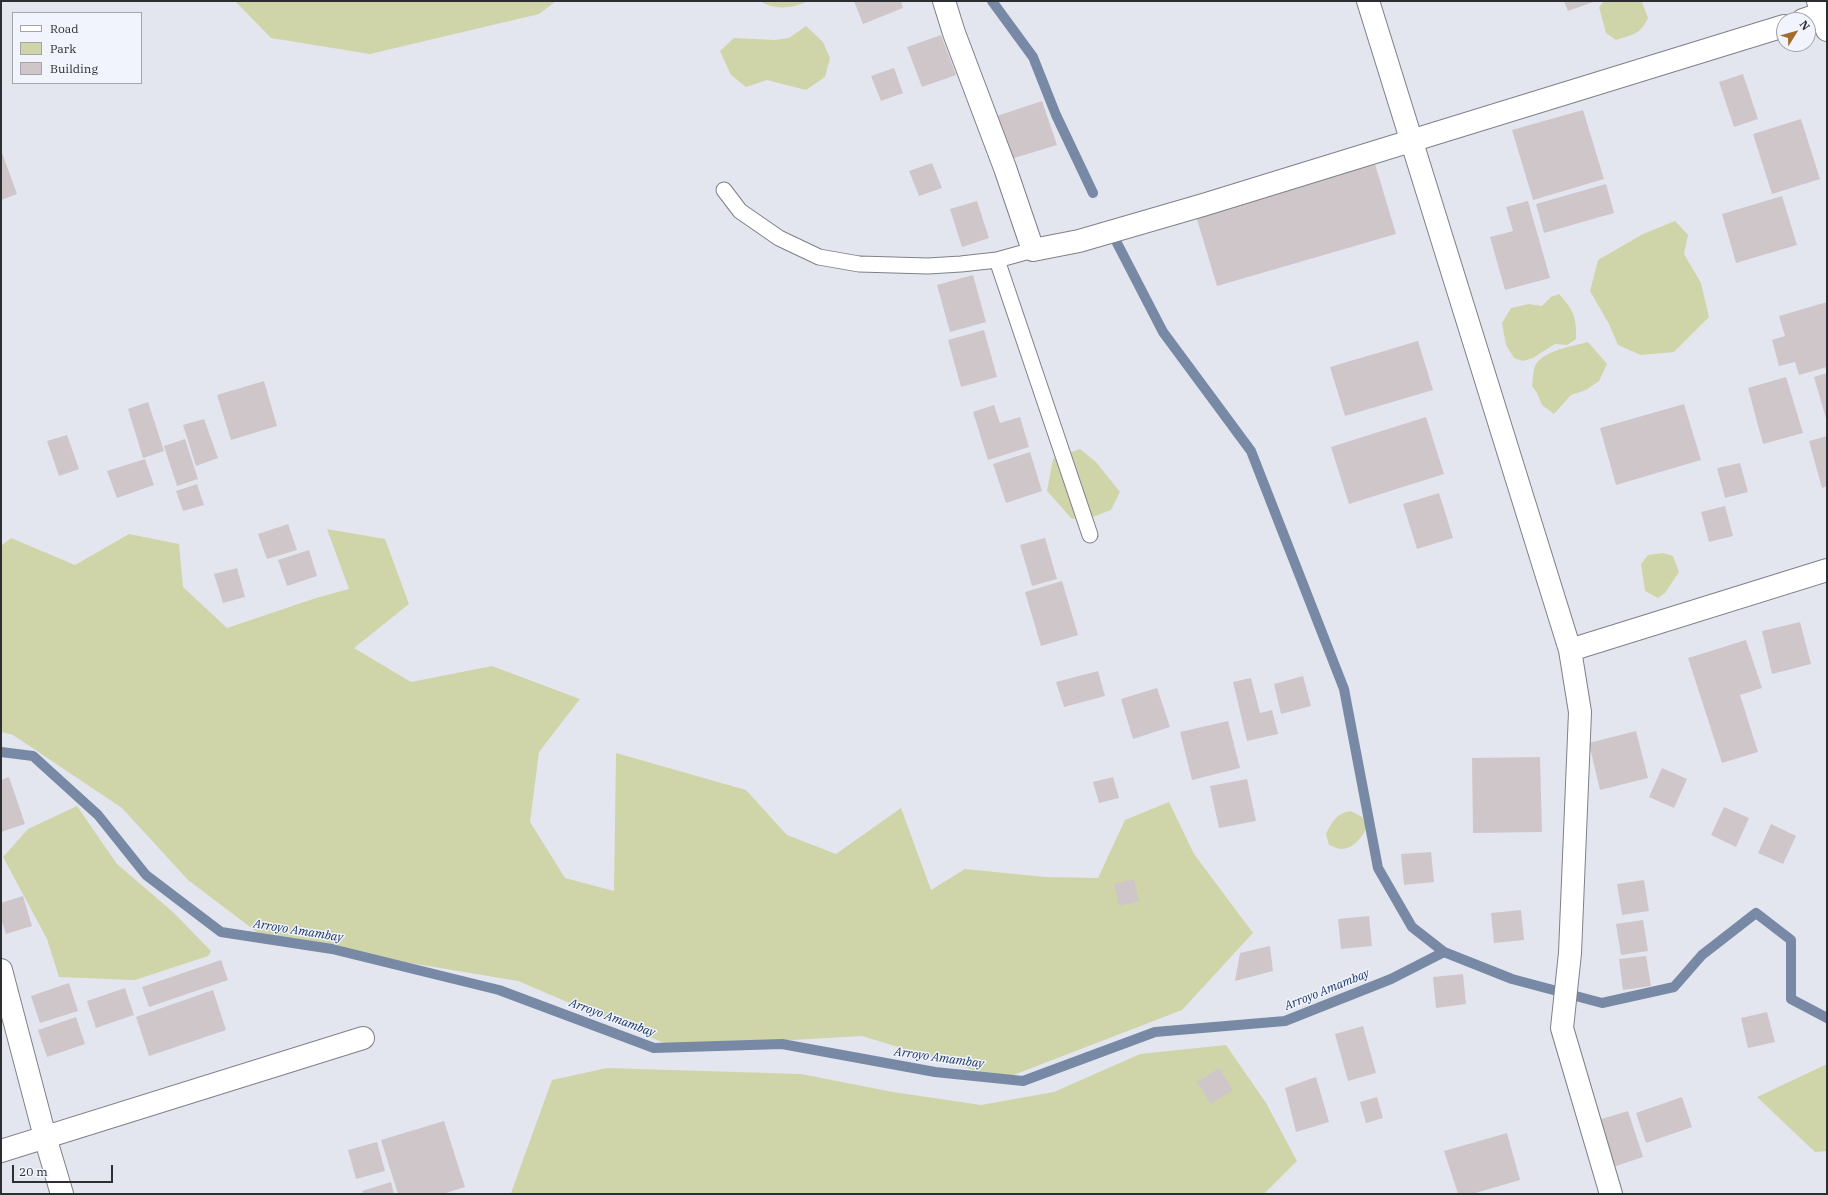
<!DOCTYPE html>
<style>
body{margin:0}
#map{position:relative;width:1828px;height:1195px;overflow:hidden;background:#e4e6ef;font-family:"IBM Plex Serif",serif}
canvas{display:block}
.frame{position:absolute;inset:0;border:2px solid #2d2e31;pointer-events:none}
.legend{position:absolute;left:12px;top:12px;width:130px;height:72px;box-sizing:border-box;background:#f1f4fc;border:1px solid #a3a5ab;margin:0;padding:5px 7px;list-style:none;font-size:12px;color:#2d2e31}
.legend li{display:flex;align-items:center;gap:8px;height:20px}
.legend b{width:20px;border:1px solid #a3a5ab}
.north{position:absolute;left:1776px;top:12px;width:40px;height:40px;box-sizing:border-box;background:#f1f4fc;border:1px solid #a3a5ab;border-radius:50%;rotate:53deg;font-size:11px;font-weight:700;line-height:16px;text-align:center;color:#2d2e31}
.north::after{content:'';display:block;margin:auto;width:14px;height:18px;background:#a66a2c;clip-path:polygon(50% 0,100% 100%,50% 72%,0 100%)}
.scale{position:absolute;left:12px;top:1165px;width:101px;height:18px;box-sizing:border-box;border:2px solid #2d2e31;border-top:0;padding-left:5px;font-size:12px;line-height:14px;white-space:nowrap;color:#2d2e31;-webkit-text-stroke:3px #f1f4fc;paint-order:stroke}
</style>
<div id="map">
<canvas width="1828" height="1195"></canvas>
<div class="frame"></div>
<ul class="legend">
<li><b style="height:5px;background:#fff"></b>Road</li>
<li><b style="height:11px;background:#cfd5a8"></b>Park</li>
<li><b style="height:11px;background:#cfc6ca"></b>Building</li>
</ul>
<div class="north">N</div>
<div class="scale">20 m</div>
</div>
<script>
const ctx = document.querySelector('canvas').getContext('2d');
ctx.lineJoin = 'round';
function fill(path, color) { ctx.fillStyle = color; ctx.fill(path, 'evenodd'); }
function trace(path, color, width, dash) { ctx.strokeStyle = color; ctx.lineWidth = width; ctx.lineCap = dash ? 'butt' : 'round'; ctx.setLineDash(dash || []); ctx.stroke(path); }
function label(font, color, halo, rows, align = 'center') {
  ctx.font = font + ' "IBM Plex Serif",serif'; ctx.lineWidth = 3; ctx.setLineDash([]); ctx.textBaseline = 'middle'; ctx.strokeStyle = halo; ctx.fillStyle = color; for (const [text, x, y, turn = 0] of rows) {
    ctx.save(); ctx.translate(x, y); ctx.rotate((+turn || 0) * Math.PI / 180); ctx.textAlign = isNaN(turn) ? turn : align; if (halo) ctx.strokeText(text, 0, 0); ctx.fillText(text, 0, 0); ctx.restore();
  }
}
fill(new Path2D(`
 M235 1H556L539 14 370 54 271 38Z
 M760 1H809C792 8 776 11 760 1Z
 M1604 1 1642 2 1648 18C1641 34 1632 35 1616 40L1606 33 1599 7Z
 M806 26 823 42 830 58 825 77 806 90 767 80 746 87 731 75 720 51 734 38 775 40 789 38Z
 M1675 221 1688 235 1684 254 1701 283 1709 317 1674 352 1641 355 1618 345 1609 324 1590 291 1598 260 1643 234Z
 M1559 294C1573 309 1577 318 1576 339L1567 345 1555 344 1533 358 1523 361 1514 358 1506 345 1502 323 1511 308 1529 304 1542 306 1551 297Z
 M1588 342 1607 364 1599 381 1586 390 1571 395 1554 414 1542 405 1537 393 1532 386C1533 380 1533 369 1536 364 1545 350 1574 346 1588 342Z
 M1080 449 1096 462 1120 492 1111 510 1090 518 1072 519 1047 491 1053 459Z
 M327 529 385 539 409 604 354 648 411 682 492 666 580 699 539 752 530 822 565 878 614 891 616 753 746 790 787 835 836 854 901 808 931 890 965 869 1045 877 1098 878 1125 820 1169 802 1194 854 1253 933 1182 1010 1003 1079 862 1036 673 1047 518 981 266 939 188 880 122 808 13 735 1 732V546L11 538 75 565 129 534 179 544 183 587 227 628 316 598 349 589Z
 M1663 553 1673 556 1679 572 1665 593 1658 598 1645 591 1641 564 1648 555Z
 M77 806 117 864 173 912 211 951 208 956 135 980 59 977 47 939 3 857 28 829Z
 M1351 811 1362 817 1367 827C1362 837 1354 849 1341 849 1338 849 1333 846 1329 845L1326 834C1332 821 1337 813 1351 811Z
 M1226 1045 1266 1103 1297 1161 1264 1194H516L511 1193 552 1080 607 1068 801 1074 893 1092 981 1105 1054 1092 1140 1054Z
 M1827 1064V1151L1815 1152 1757 1097Z`), '#cfd5a8');
trace(new Path2D(`
 M992 1 1033 57 1056 115 1093 193
 M1117 243 1163 332 1251 451 1344 689 1378 868 1412 927 1444 952
 M1 752 33 756 98 815 146 875 221 932 332 949 499 990 654 1048 782 1044 935 1072 1023 1081 1155 1032 1285 1021 1391 979 1444 952 1512 979 1602 1003 1674 987 1702 955 1756 913 1791 940V999L1827 1018`), '#7889a6', 10);
fill(new Path2D(`
 M854 1H901L903 8 863 24Z
 M1564 1H1596L1568 11Z
 M941 35 956 75 922 87 907 47Z
 M894 68 903 93 881 101 871 76Z
 M1743 74 1758 119 1734 127 1719 82Z
 M1042 101 1057 145 1011 159 997 116Z
 M1583 110 1604 179 1533 200 1512 130Z
 M1801 119 1820 179 1772 194 1753 134Z
 M1 150 17 194 1 200Z
 M932 163 942 188 919 196 909 171Z
 M1375 164 1396 234 1217 286 1196 216Z
 M1606 184 1614 213 1544 233 1536 204Z
 M1782 196 1797 245 1736 263 1722 214Z
 M977 201 989 238 962 247 950 209Z
 M1528 201 1550 278 1505 290 1490 237 1513 231 1506 207Z
 M973 275 986 322 950 332 937 285Z
 M1827 302V367L1799 375 1795 362 1779 366 1772 340 1785 336 1779 316Z
 M984 330 997 377 961 387 948 340Z
 M1418 341 1433 390 1345 416 1330 367Z
 M1827 373V422L1814 377Z
 M1786 377 1803 433 1763 444 1748 388Z
 M264 381 277 426 231 440 217 395Z
 M148 402 164 451 143 458 128 409Z
 M1684 404 1701 460 1616 485 1600 428Z
 M994 405 1000 423 1020 417 1029 447 988 460 973 412Z
 M1426 417 1444 474 1349 504 1331 447Z
 M204 419 218 458 196 466 183 425Z
 M67 435 79 469 59 476 47 441Z
 M1827 436V486L1822 488 1809 441Z
 M185 439 198 479 177 486 164 446Z
 M1030 452 1042 491 1006 503 993 464Z
 M145 459 154 485 117 498 107 471Z
 M1740 463 1748 492 1725 498 1717 468Z
 M197 484 204 505 183 511 176 491Z
 M1439 493 1453 538 1417 549 1403 504Z
 M1725 506 1733 536 1709 542 1701 512Z
 M288 524 297 550 267 559 258 534Z
 M1045 538 1057 579 1032 586 1020 545Z
 M309 550 317 576 287 586 278 560Z
 M237 568 245 597 223 603 214 574Z
 M1062 581 1078 635 1041 646 1025 592Z
 M1800 622 1811 664 1772 674 1762 631Z
 M1746 640 1762 688 1740 695 1758 752 1722 763 1688 658Z
 M1098 671 1105 696 1064 707 1056 682Z
 M1303 676 1311 706 1281 714 1274 684Z
 M1251 678 1260 713 1272 710 1278 734 1247 741 1233 682Z
 M1157 688 1170 727 1133 739 1121 699Z
 M1228 721 1240 768 1192 780 1180 732Z
 M1636 731 1648 778 1600 790 1589 743Z
 M1540 757 1542 832 1473 833 1472 758Z
 M1662 768 1687 779 1674 808 1649 797Z
 M9 777 25 824 1 832V780Z
 M1113 777 1119 798 1099 803 1093 782Z
 M1247 779 1256 821 1219 828 1210 786Z
 M1724 807 1749 818 1736 847 1711 835Z
 M1771 824 1796 836 1783 864 1758 853Z
 M1431 852 1434 882 1404 885 1401 854Z
 M1134 879 1139 901 1119 906 1114 884Z
 M1644 880 1649 911 1622 915 1617 884Z
 M23 896 32 926 6 934 1 919V903Z
 M1521 910 1524 940 1494 943 1491 913Z
 M1369 916 1372 946 1341 949 1338 919Z
 M1643 920 1648 951 1621 955 1616 924Z
 M1270 946 1273 971 1235 981 1240 953Z
 M1646 956 1651 986 1623 990 1619 959Z
 M221 960 228 980 149 1007 142 987Z
 M1463 974 1466 1004 1436 1008 1433 977Z
 M69 983 78 1011 40 1023 31 996Z
 M125 988 134 1015 96 1028 87 1001Z
 M213 990 226 1030 149 1056 136 1017Z
 M1767 1012 1775 1042 1748 1048 1741 1018Z
 M76 1017 85 1044 47 1057 38 1030Z
 M1363 1026 1376 1073 1348 1081 1335 1034Z
 M1219 1068 1233 1090 1211 1104 1197 1082Z
 M1316 1077 1329 1122 1296 1132 1285 1088Z
 M1377 1097 1383 1118 1366 1123 1360 1102Z
 M1682 1097 1692 1127 1646 1143 1636 1113Z
 M1628 1111 1643 1157 1613 1167 1598 1120Z
 M444 1121 465 1187 443 1194H398L381 1140Z
 M1507 1133 1520 1180 1472 1194H1458L1444 1151Z
 M377 1142 385 1171 356 1179 348 1150Z
 M391 1182 394 1194H363L362 1191Z`), '#cfc6ca');
const service = new Path2D(`
 M724 190 740 211 779 238 819 257 859 264 928 266 961 264 997 260
 M1033 250 997 260 1090 535`);
const minor = new Path2D(`
 M944 1 954 33 1005 168 1033 250 1079 241 1203 205 1784 26
 M1368 1 1570 650 1580 712 1570 953 1562 1028 1611 1194
 M1818 1 1827 30
 M1803 20 1827 12
 M1570 650 1827 570
 M1 970 45 1137 62 1194
 M1 1151 363 1038`);
trace(service, '#7e8088', 17);
trace(minor, '#7e8088', 24);
trace(service, '#fff', 15);
trace(minor, '#fff', 22);
label('italic 12px', '#183466', '#f1f4fc', [
 ["Arroyo Amambay",298,931,9],
 ["Arroyo Amambay",1327,990,-22],
 ["Arroyo Amambay",612,1018,20],
 ["Arroyo Amambay",939,1058,8]
]);
</script>
